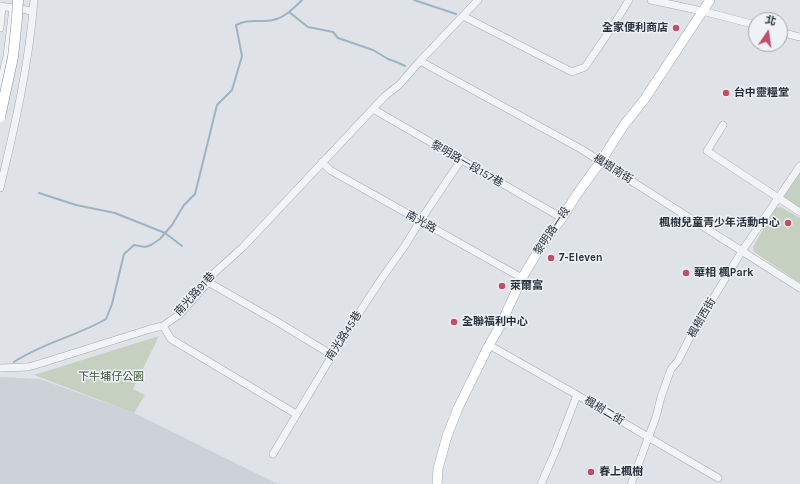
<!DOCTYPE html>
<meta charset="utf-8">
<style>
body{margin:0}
#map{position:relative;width:800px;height:484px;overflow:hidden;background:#dfe3e7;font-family:Karla,"Noto Sans TC",sans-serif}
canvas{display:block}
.north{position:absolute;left:748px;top:12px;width:40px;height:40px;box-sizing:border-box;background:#eef1f5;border:1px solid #9fa5ab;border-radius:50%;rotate:13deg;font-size:11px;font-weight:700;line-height:16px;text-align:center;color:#29323d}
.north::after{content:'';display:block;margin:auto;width:14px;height:18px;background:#c54b68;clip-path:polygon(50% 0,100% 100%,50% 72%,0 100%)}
</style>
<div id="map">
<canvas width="800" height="484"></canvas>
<div class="north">北</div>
</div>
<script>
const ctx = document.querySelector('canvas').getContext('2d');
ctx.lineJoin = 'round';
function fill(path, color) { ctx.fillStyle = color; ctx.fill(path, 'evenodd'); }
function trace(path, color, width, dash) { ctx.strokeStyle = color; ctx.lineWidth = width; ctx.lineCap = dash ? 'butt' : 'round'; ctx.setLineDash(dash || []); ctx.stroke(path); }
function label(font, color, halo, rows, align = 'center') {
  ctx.font = font + ' Karla,"Noto Sans TC",sans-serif'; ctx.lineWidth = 3; ctx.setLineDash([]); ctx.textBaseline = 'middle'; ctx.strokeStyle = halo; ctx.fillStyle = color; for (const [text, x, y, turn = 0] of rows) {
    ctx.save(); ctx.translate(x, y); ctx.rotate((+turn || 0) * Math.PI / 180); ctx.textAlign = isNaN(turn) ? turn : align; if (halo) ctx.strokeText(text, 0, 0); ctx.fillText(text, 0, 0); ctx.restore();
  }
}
fill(new Path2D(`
 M0 377 40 379 134 413 278 484H0Z`), '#cdd2d9');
fill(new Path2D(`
 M800 168V208L783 196Z
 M781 207 800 218V283L754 252 753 247 776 208Z
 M159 336 133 389 145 395 134 413 34 375Z`), '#c6d0c0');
trace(new Path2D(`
 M414 0 456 14
 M289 12 308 27 333 32 338 38 373 50 388 59 399 63 405 66
 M39 193 76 205 115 213 165 233 182 246
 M14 362C42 343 77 336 106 319L112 304 124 254 134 245 145 247 151 245 160 239 172 225 184 205 195 194 217 105 232 90 242 56 236 25C249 18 260 23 273 20 284 18 294 8 302 0`), '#9cb3c5', 2);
const minor = new Path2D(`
 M651 0 702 11 756 25
 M0 6 33 11
 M463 16 572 72 585 67 613 26 629 0
 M0 28 2 6
 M780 32 800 37
 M420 61 581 149 800 288
 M0 87 7 56 13 8
 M373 109 562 218
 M723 125 707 151 800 212
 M322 162 330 170 522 278
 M0 188C15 126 29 64 34 0
 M208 282 276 321 332 355
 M163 326 171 339 296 414
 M489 345 577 395 648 437 718 478
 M0 368 28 367 42 363 150 329 163 326 180 314 208 282 212 275 243 247 385 96 399 85 420 61 478 0
 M273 454 342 339 382 278 406 244 420 221 461 160
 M541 484 556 450 577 395
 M631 484 656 417 661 397 671 369 678 361 691 335 696 329 703 315 742 251 800 166`);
const major = new Path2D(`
 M437 484 438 469 447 436 458 408 489 345 500 326 522 278 543 243 562 218 577 194 601 161 624 125 644 100 710 0`);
trace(minor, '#a5aab1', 8);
trace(major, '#9fa8b2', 10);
trace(minor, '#f1f3f6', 7);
trace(major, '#fff', 9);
const highwayBridge = new Path2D(`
 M0 117 13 57 17 18 18 0`);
trace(highwayBridge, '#87919d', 11, []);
trace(highwayBridge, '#fff', 10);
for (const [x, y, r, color] of [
 [676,28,4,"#c54b68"],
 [726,93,4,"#c54b68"],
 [788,223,4,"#c54b68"],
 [551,258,4,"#c54b68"],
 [686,273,4,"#c54b68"],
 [502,286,4,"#c54b68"],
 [454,322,4,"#c54b68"],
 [591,472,4,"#c54b68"]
]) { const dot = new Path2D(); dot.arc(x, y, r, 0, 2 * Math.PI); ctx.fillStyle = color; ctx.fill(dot); trace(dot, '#eef1f5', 1.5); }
label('bold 11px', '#29323d', '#eef1f5', [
 ["全家便利商店",668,28,"right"],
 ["台中靈糧堂",734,93],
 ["楓樹兒童青少年活動中心",780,223,"right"],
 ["7-Eleven",559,258],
 ["華相 楓Park",694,273],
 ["萊爾富",510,286],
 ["全聯福利中心",462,322],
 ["春上楓樹",599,472]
], 'left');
label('11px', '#29323d', '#eef1f5', [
 ["黎明路一段157巷",467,164,30],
 ["楓樹南街",613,169,32],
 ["南光路",421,222,29],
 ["黎明路一段",552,231,-56],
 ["南光路91巷",195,294,-48],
 ["楓樹西街",702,318,-60],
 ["南光路45巷",344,336,-57],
 ["楓樹二街",604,411,31]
]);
label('11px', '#405837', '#eef1f5', [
 ["下牛埔仔公園",111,377]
]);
</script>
